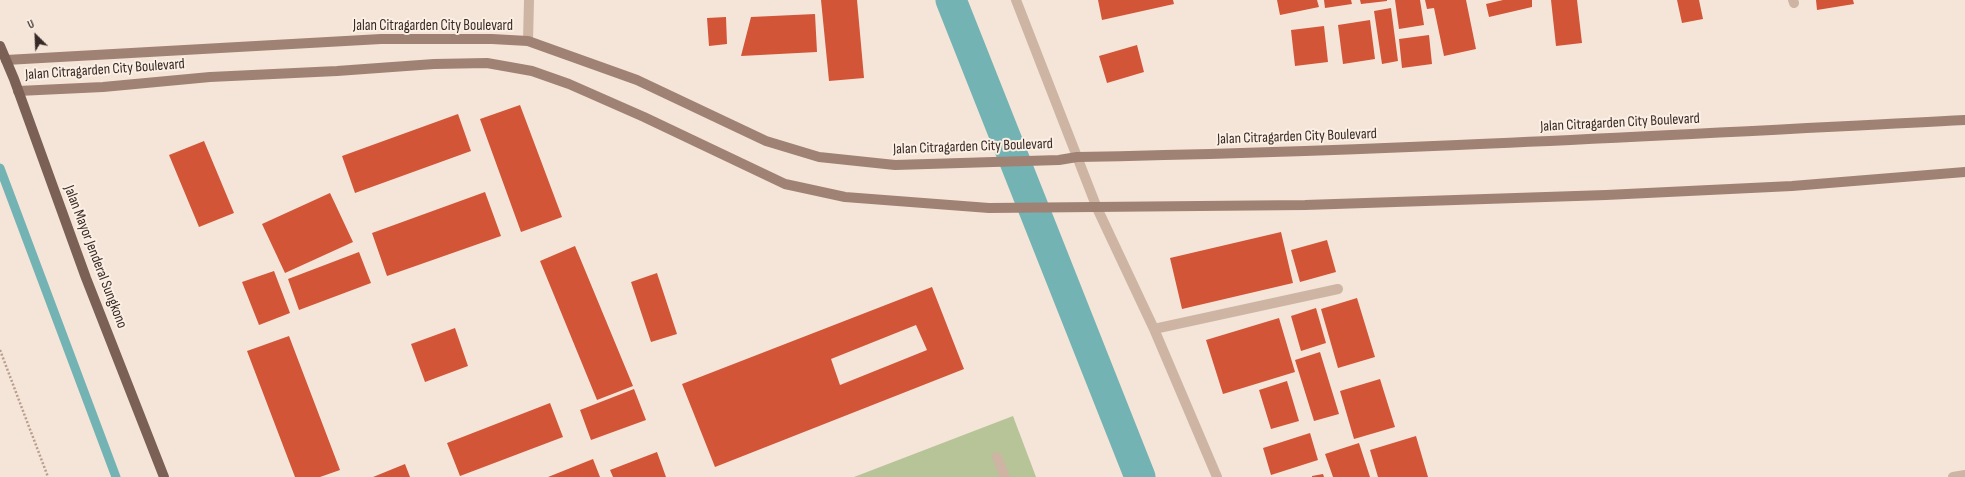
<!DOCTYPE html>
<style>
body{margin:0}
#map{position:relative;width:1965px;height:477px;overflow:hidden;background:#f4e5d8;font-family:"Sofia Sans Condensed",sans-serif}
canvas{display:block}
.north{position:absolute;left:16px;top:16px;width:40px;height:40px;-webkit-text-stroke:3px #fbefe4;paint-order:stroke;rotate:336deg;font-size:11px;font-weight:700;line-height:16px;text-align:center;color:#372a26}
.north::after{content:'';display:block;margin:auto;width:14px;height:18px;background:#372a26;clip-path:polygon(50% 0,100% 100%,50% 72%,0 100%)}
</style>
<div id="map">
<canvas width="1965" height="477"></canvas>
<div class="north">U</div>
</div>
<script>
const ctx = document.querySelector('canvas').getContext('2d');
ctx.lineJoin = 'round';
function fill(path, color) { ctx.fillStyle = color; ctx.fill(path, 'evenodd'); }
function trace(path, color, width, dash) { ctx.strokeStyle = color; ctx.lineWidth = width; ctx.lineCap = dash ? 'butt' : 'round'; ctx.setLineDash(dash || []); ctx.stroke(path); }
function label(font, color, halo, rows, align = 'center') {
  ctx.font = font + ' "Sofia Sans Condensed",sans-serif'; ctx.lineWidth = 4; ctx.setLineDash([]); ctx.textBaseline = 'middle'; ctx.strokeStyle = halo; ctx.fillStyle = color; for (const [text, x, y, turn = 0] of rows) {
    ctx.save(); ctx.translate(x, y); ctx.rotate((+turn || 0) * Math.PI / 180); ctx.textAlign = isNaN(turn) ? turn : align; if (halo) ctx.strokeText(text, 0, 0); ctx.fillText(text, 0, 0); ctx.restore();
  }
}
fill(new Path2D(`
 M1013 416 1036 477H854Z`), '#b7c497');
trace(new Path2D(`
 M0 168 116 477`), '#74b3b3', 9);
trace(new Path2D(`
 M951 0 1140 477`), '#74b3b3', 31);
fill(new Path2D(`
 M821 0H857L864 78 829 81Z
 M1098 0H1173L1174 4 1102 20Z
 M1277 0H1317L1319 7 1280 15Z
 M1324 0H1351L1352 4 1325 8Z
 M1360 0H1387V1L1361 4Z
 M1395 0H1420L1424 25 1399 29Z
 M1425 0H1466L1476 49 1444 56 1434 8 1427 9Z
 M1503 0H1532V7L1489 17 1486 4Z
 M1551 0H1577L1582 43 1556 46Z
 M1677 0H1699L1703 19 1682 23Z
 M1816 0H1853L1854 4 1817 10Z
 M1391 8 1398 61 1382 64 1374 11Z
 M815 14 817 52 741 56 751 17Z
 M726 17 727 44 709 46 707 18Z
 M1370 20 1375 59 1343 64 1338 25Z
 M1324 26 1328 62 1295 66 1291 30Z
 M1429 35 1432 64 1402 68 1399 39Z
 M1137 45 1144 72 1107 83 1099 56Z
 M520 105 562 217 521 232 480 119Z
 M458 114 471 151 355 193 342 156Z
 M204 141 234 213 199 227 169 155Z
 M485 192 501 236 387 276 372 233Z
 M330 193 353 242 285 273 262 224Z
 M1281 232 1293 283 1182 309 1170 258Z
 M1327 240 1336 272 1300 282 1291 250Z
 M575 246 633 386 597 400 540 261Z
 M359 252 371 283 299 310 288 279Z
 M274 271 290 313 259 325 242 282Z
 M657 273 677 334 651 342 631 282Z
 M932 287 964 369 715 467 682 384ZM916 325 927 350 840 385 831 359Z
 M1357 298 1375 357 1338 368 1321 309Z
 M1316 308 1326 343 1301 351 1291 316Z
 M1279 318 1295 372 1223 394 1206 340Z
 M455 328 468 366 425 382 411 344Z
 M289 336 340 470 320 477H295L247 351Z
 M1320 352 1339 414 1314 421 1295 360Z
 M1380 379 1395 427 1354 439 1340 391Z
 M1287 381 1299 421 1271 429 1259 390Z
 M634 389 646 420 591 440 580 410Z
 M550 403 563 437 460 476 447 443Z
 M1310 433 1318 460 1271 475 1263 448Z
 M1416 436 1428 477H1378L1370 450Z
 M1359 443 1370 477H1333L1325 454Z
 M657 452 666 477H613L610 470Z
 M593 459 600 477H548Z
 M405 464 410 477H373Z
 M1323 474 1324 477H1312V476Z`), '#d25538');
trace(new Path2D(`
 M0 350 48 477`), '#b99d8d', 2.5, [2, 2]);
trace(new Path2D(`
 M997 457 1005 477`), '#cdb4a3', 10);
trace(new Path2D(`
 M1016 0 1097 208 1154 329 1217 477
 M1793 0 1794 3
 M528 41 529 0
 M1154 329 1338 289
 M1953 477 1965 475`), '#cdb4a3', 10);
trace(new Path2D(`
 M6 60 381 39H492L528 41 637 80 766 141 819 157 895 165 1059 160 1077 157C1373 152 1669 135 1965 120
 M18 91 103 87 210 77 337 71 434 64 487 63 532 71 569 84 644 117 785 184 845 197 989 208 1305 205 1606 195 1792 186 1965 172`), '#a08274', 10);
trace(new Path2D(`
 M0 46 14 79 86 278 164 477`), '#7a6055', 10);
label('15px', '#372a26', '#fbefe4', [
 ["Jalan Citragarden City Boulevard",433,26],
 ["Jalan Citragarden City Boulevard",105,70,-4],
 ["Jalan Citragarden City Boulevard",1620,123,-3],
 ["Jalan Citragarden City Boulevard",1297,137,-2],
 ["Jalan Citragarden City Boulevard",973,147,-2],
 ["Jalan Mayor Jenderal Sungkono",95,257,69]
]);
</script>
